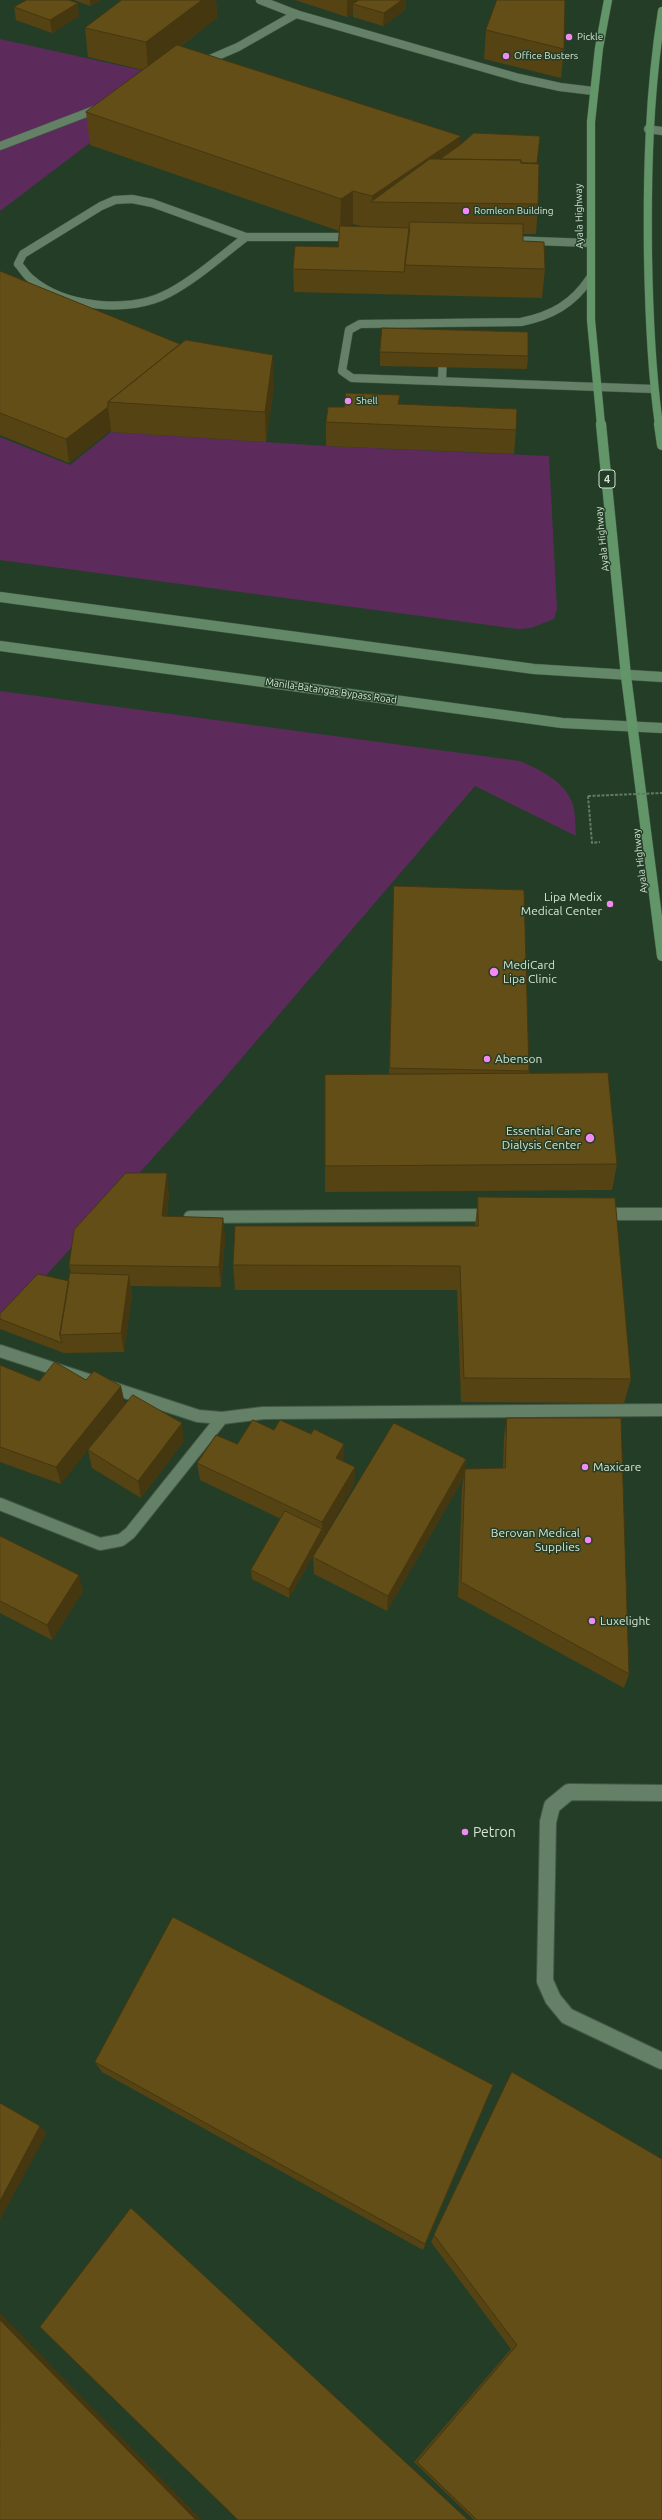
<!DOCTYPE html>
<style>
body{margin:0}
canvas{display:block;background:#233d26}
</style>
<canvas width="662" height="2520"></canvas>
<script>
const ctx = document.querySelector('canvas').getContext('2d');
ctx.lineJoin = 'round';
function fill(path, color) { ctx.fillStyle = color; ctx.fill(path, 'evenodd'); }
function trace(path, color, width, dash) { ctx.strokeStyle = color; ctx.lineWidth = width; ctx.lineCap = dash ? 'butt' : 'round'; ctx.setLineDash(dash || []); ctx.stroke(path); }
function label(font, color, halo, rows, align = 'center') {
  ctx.font = font + ' Ubuntu,sans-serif'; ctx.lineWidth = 3; ctx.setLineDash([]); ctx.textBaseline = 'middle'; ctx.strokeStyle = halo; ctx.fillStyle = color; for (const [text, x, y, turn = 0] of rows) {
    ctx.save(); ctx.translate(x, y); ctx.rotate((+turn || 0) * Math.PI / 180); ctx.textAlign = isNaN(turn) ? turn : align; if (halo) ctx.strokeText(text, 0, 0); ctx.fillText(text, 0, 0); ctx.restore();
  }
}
fill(new Path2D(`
 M0 39 149 72 178 76 0 211Z
 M111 432 326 446 549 456 557 609 554 619 531 628 518 629 0 560V437L70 465Z
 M0 691 520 761C540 770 563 780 572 802 576 812 575 826 576 836L475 786 210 1095 0 1326Z`), '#5c2b5c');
const serviceFar2 = new Path2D(`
 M201 63 238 47 296 14
 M0 146 102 107
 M132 199 152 203 246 237C221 256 197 278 169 293 130 314 64 308 30 278 25 274 22 268 18 264L23 254 101 206 115 200Z
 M246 237H355
 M507 240 590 243
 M590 278C573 304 551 316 521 322L360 324 349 330 342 371 352 378 654 389
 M442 381 443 352`);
const serviceFar1 = new Path2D(`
 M0 1504 100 1544 121 1540 130 1533 222 1418`);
const service = new Path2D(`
 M662 1793 569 1792 552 1806 548 1822 545 1981 553 1999 567 2016 662 2061`);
const minorFar1 = new Path2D(`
 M260 0 296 14 519 78 560 87 593 91
 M648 129 662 131`);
const minor = new Path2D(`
 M601 1214H662
 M190 1217 491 1215
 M0 1351 198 1416 222 1418 263 1413 662 1410`);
const secondary = new Path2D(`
 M0 597 534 669 662 677
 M0 646 562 723 662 728`);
const trunkFar1 = new Path2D(`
 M601 425 591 320V122L599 48 608 0
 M659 425C651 369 649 312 648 256 647 174 649 92 662 11`);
const trunk = new Path2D(`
 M601 424 626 676 662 956
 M659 424 662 445`);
trace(serviceFar2, '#435946', 9);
trace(serviceFar1, '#435946', 14);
trace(service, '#435946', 18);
trace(minorFar1, '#435946', 9);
trace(minor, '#435946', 14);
trace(secondary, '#435946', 11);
trace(trunkFar1, '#435946', 9);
trace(trunk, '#435946', 11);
trace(new Path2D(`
 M588 796 592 843 600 842`), '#647a66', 2, [3, 1.5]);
trace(serviceFar2, '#648066', 8);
trace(serviceFar1, '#648066', 12);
trace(service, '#648066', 16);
trace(minorFar1, '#648066', 8);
trace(minor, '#648066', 12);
trace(secondary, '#638867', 10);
trace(trunkFar1, '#629668', 8);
trace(trunk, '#629668', 10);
trace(new Path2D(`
 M588 796 662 793`), '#647a66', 2, [3, 1.5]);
fill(new Path2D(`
 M24 0H68L79 16 52 33 16 20 14 7 26 1Z
 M74 0H101L90 6Z
 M122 0H216L217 18 181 46 460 145 537 164 538 204 536 234H523V241L545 269 542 298 294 292 293 269 338 247 339 231 90 145 86 112 143 70 88 57 85 28ZM353 224 361 226H349Z
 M295 0H406V9L383 26 353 17V13L347 17Z
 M486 30 564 49 561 78 484 59Z
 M0 271 274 385 266 442 111 432V430L69 463 0 435Z
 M380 352 528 356 527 369 380 366Z
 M344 407 516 430 514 454 326 446V422Z
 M394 886 529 1071V1074L617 1164 612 1190 325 1192V1166L389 1074Z
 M169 1193 167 1217 223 1218 225 1238 221 1287 131 1286 132 1295 124 1352 64 1353 0 1329V1314L69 1281 71 1273 69 1265Z
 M478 1197 631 1379 624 1403 461 1402 457 1290H235L233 1265 475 1226Z
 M0 1365 39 1381 61 1484 0 1462Z
 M507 1418 629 1674 624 1688 458 1597 462 1487 464 1477 387 1611 314 1574 313 1557 466 1459 465 1469 503 1468 504 1436Z
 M184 1441 141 1498 92 1468 88 1450Z
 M237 1444 344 1462 355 1467 354 1484 289 1598 252 1579 251 1570 281 1519 200 1480 197 1463Z
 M0 1536 83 1591 52 1640 0 1613Z
 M95 2062 493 2085 423 2250 102 2072Z
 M512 2072 662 2520H474L414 2462 511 2349 431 2242Z`), '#554314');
fill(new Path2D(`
 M90 0H101L90 6Z
 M202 0H216L217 18 148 71 146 42Z
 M347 0H372L353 4V13L347 17Z
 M402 0H406V9L383 26 384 13Z
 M78 3 79 16 52 33 50 20Z
 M461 136 459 165 372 202V196Z
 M353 191V224L340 232 341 199Z
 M273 355 274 385 266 442 265 412Z
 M108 407 111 430 69 463 66 439Z
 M167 1173 169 1193 165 1236 162 1216Z
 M223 1218 225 1238 221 1287 219 1267Z
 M129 1275 132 1295 124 1352 121 1333Z
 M121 1386 125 1404 61 1484 56 1467Z
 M182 1423 184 1441 141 1498 138 1481Z
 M344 1444V1462L336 1476V1458Z
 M466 1459 464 1477 387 1611 388 1596Z
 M355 1467 354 1484 323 1539 322 1522Z
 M322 1529 323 1539 289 1598V1589Z
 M79 1575 83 1591 52 1640 47 1625Z
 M40 2126 47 2133 0 2220V2201Z
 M0 2313 202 2520H196L0 2320Z`), '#453710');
const building = new Path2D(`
 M27 0H68L78 3 50 20 14 7Z
 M122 0H202L146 42 85 28Z
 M359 0H402L384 13 353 4Z
 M497 0H565L564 49 486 30Z
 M177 45 461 136 372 196 353 191 341 199 86 112Z
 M474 133 540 136 537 163H521V160L440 159 460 145Z
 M430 159 521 160V163L539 164 538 204 371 202Z
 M410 222 523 224V241L544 242 545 269 405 265Z
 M340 226 410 228 405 265 404 272 293 269 295 246 338 247Z
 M0 271 180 344 108 402V407L66 439 0 413Z
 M382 328 528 332V356L380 352Z
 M186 340 273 355 265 412 108 402Z
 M346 393 400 395 398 404 517 409 516 430 326 422 328 407H344Z
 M394 886 524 890 529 1071 390 1068Z
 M608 1073 617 1164 325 1166V1075Z
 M126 1173H167L162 1216 223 1218 219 1267 69 1265 74 1230Z
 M478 1197 615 1198 631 1379 464 1378 460 1266 233 1265 235 1226H478Z
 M70 1273 129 1275 121 1333 60 1335Z
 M38 1274 69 1281 60 1335 62 1343 0 1319V1314Z
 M55 1362 86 1380 94 1371 121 1386 56 1467 0 1447V1365L39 1381Z
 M133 1395 182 1423 138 1481 88 1450Z
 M507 1418H621L629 1674 461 1582 465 1469 505 1468Z
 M253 1420 274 1430 280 1420 311 1434 314 1429 344 1444 336 1458 355 1467 322 1522 197 1463 216 1435 237 1444Z
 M394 1423 466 1459 388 1596 313 1557Z
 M285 1511 322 1529 289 1589 251 1570Z
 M0 1536 79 1575 47 1625 0 1601Z
 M173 1917 493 2085 425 2244 95 2062Z
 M512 2072 662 2159V2520H477L417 2462 517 2345 434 2235Z
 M0 2103 40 2126 0 2201Z
 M131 2208 468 2520H238L40 2327Z
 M0 2320 196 2520H0Z`);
fill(building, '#634e17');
trace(building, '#453710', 1);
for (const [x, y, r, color] of [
 [569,37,4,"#f28af3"],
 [506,56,4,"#f28af3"],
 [466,211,4,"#f28af3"],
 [348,401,4,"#f28af3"],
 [610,904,4,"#f28af3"],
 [494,972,5,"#f28af3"],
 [487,1059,4,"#f28af3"],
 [590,1138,5,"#f28af3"],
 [585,1467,4,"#f28af3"],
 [588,1540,4,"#f28af3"],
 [592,1621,4,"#f28af3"],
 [465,1832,4,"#f28af3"]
]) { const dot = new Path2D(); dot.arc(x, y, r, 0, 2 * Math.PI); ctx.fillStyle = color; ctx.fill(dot); trace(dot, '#233d26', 1.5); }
label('10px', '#d4e3d5', '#233d26', [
 ["Pickle",577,37],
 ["Office Busters",514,56],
 ["Romleon Building",474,211],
 ["Shell",356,401]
], 'left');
label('10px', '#d4e3d5', '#233d26', [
 ["Ayala Highway",579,216,-91],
 ["Ayala Highway",602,539,-96],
 ["Manila-Batangas Bypass Road",331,691,8],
 ["Ayala Highway",640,861,-97]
]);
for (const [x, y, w] of [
 [607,479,16]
]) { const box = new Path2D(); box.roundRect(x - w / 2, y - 9, w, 18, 3); ctx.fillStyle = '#233d26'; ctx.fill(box); trace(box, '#d4e3d5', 1); }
label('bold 11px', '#d4e3d5', null, [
 ["4",607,479]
]);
label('12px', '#d4e3d5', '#233d26', [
 ["Lipa Medix",602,897,"right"],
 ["Medical Center",602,911,"right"],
 ["MediCard",503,965],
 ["Lipa Clinic",503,979],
 ["Abenson",495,1059],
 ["Essential Care",581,1131,"right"],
 ["Dialysis Center",581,1145,"right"],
 ["Maxicare",593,1467],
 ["Berovan Medical",580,1533,"right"],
 ["Supplies",580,1547,"right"],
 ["Luxelight",600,1621]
], 'left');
label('14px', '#d4e3d5', '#233d26', [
 ["Petron",473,1832]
], 'left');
</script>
